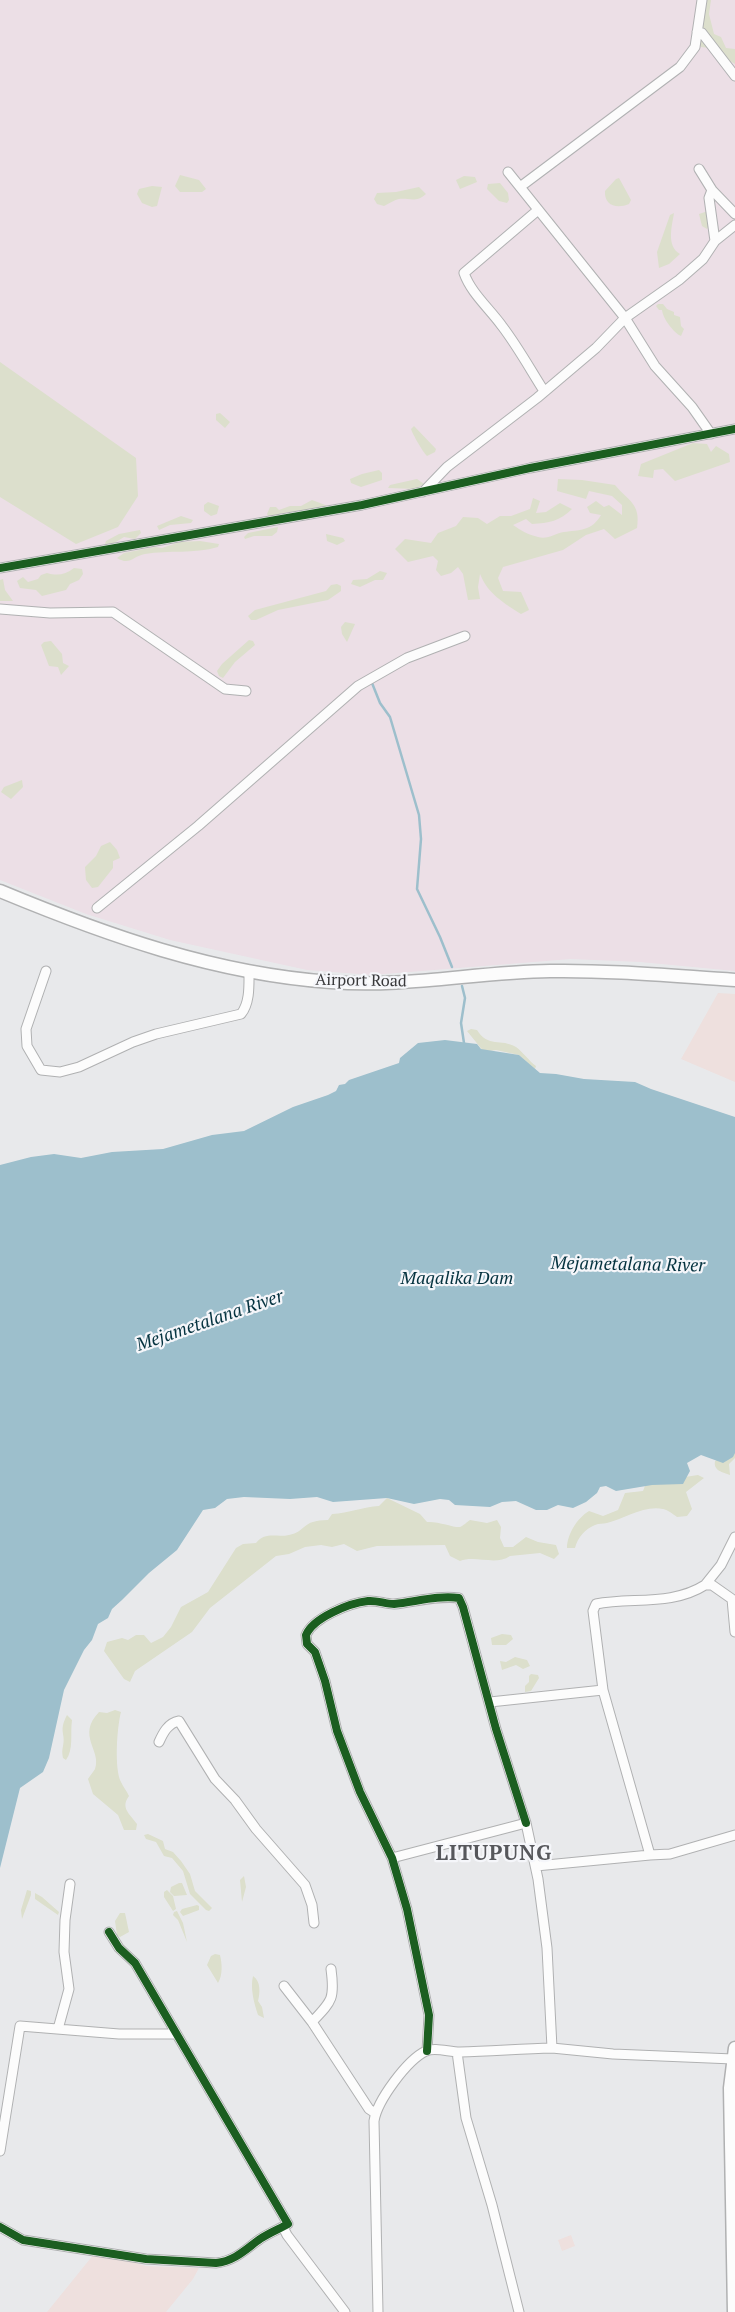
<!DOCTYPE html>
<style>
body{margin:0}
canvas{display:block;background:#e8e9eb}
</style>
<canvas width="735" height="2312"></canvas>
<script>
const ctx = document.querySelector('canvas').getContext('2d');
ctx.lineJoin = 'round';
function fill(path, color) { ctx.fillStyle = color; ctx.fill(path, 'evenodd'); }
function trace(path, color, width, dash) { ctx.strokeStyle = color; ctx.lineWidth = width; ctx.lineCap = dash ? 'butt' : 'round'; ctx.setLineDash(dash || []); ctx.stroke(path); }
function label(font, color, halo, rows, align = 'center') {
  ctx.font = font + ' "PT Serif",serif'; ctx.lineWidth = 4.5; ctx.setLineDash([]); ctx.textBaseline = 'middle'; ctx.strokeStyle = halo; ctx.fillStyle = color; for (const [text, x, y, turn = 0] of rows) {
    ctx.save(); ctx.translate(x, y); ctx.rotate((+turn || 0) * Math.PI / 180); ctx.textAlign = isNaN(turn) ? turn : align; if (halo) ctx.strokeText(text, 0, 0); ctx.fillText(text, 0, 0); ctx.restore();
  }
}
fill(new Path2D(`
 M718 993 735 994V1082L681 1059Z
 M571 2235 575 2246 562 2251 558 2240Z
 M94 2254 123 2259 146 2266 199 2268 193 2279 166 2312H47Z`), '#eee0de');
fill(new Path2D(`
 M0 0H735V971L640 962 571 959 372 975 307 970 170 940 86 914 0 880Z`), '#ecdfe6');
fill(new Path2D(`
 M704 0H711L709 14 714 34 721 37 726 48 735 49V64L709 48 701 47 698 41Z
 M180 175 199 180 206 189 202 192H180L175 186Z
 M464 176 475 177 477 182 460 189 456 180Z
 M619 178 631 200 629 204C617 209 604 206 605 191L616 179Z
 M500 183 508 193 509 200 507 203 499 201 487 189 488 184Z
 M152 186 162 187 157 206 152 207 142 203 137 194 139 189Z
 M419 187 426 194C416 203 410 198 399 199 394 200 388 204 384 206L377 204 374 199 377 193 396 192Z
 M708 211 709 225 707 229 702 226 699 214Z
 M674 213C672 226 666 246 680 254L669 264 659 268 657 252 670 215Z
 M658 304H663L667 309 674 312V315L680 317 681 326 684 329 681 336C674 333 663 319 662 310H659L656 306Z
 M0 362 136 458 138 496 118 527 76 544 0 497Z
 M220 413 230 422 225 428 216 420V414Z
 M414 426 436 449 435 452 427 456C423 452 413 435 411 429Z
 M693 443 707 444 711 452 716 446 729 454 730 462 675 481 663 469 654 470 653 478 638 476 641 464Z
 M379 470 382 473V480L361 487 351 483 350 479 362 474Z
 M417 479 424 484 415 489 388 488 390 485Z
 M558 479 582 480 615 485C628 501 641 503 637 528L615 539 604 529 586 535 563 550 503 567 498 578 503 591 521 592 529 610 521 614C504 603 488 594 480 574L478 587 480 599 468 600 463 574 458 567 451 573 441 576 436 570 438 561 433 556 408 562 395 549 405 539 431 543 438 533 456 526 463 517 478 518 487 524 500 516H511L530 509 533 498 540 501 536 513 546 512 560 503 572 509C560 521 549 523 532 524L526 519 513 525C520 530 529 535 538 537 548 540 555 533 564 532 579 530 592 531 601 515L590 513 587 507 596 501 604 507 609 505 622 515V505L612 496 589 491 586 499 557 491Z
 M312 500 328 506 326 509 282 513 274 519H270L267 514 270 507H276L279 510 290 506H301Z
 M208 502 219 506 217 514 211 516 204 511V505Z
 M181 516 193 520 191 523 170 525 159 530 157 526Z
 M278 527 277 532 272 536H254L245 539 244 537 248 533Z
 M140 530 141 533 135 539 124 537 111 545 105 544 106 541 119 534Z
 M326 534 343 538 345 541 337 545 327 541Z
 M200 541 219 544 218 547C194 554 169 550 145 554 133 556 130 566 117 558L124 553 155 547 162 548 180 542Z
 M74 568 82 569 83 574 79 580 70 584 66 590 42 596 36 590 20 588 17 581 23 577 28 582 38 579 41 575 47 573C57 576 65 575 74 568Z
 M380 571 387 573 383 580H375L360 587 351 584 353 580 367 579Z
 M3 579 5 590 13 601H0V580Z
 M337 584 341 586V591L328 600 278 610 256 620H251L248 616 255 610 326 591 331 585Z
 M345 622 355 624 347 642 342 634 341 627Z
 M249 640 253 641 255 645 235 662 223 678 219 676 217 671 222 664Z
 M51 641 62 654 63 663 69 666 61 675 58 667 49 666 41 645 44 642Z
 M22 780 23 787 11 799 1 792 4 787Z
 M110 842 117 850 120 858 113 861V868L98 887 92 888 86 880 85 867 96 856 101 846Z
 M471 1029 477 1030C488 1048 501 1038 516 1047 523 1052 529 1061 536 1066L535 1069 519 1055 496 1050 484 1052 467 1031Z
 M735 1437V1458L729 1464 730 1475C723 1472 713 1471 715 1461L729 1454Z
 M698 1475 704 1478 686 1492 692 1509 687 1516 677 1517C673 1514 668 1510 663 1509 644 1505 624 1519 607 1523 603 1524 599 1523 595 1525 585 1529 578 1537 575 1548H567C567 1535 577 1518 589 1511L603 1516 618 1510 625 1493 643 1491 646 1483Z
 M387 1498 420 1514 427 1522C438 1521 455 1528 460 1527 463 1526 467 1522 470 1520L487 1523 497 1520 501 1527 500 1538 504 1547H513L526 1537 538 1542 556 1545 559 1554 554 1559 540 1553 510 1556C496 1566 475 1555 460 1561L450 1556 445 1545 377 1546 357 1551 344 1544 332 1547 321 1545 305 1547 289 1554 276 1556 210 1608 192 1632 135 1671 130 1682 124 1679 104 1651 107 1642 122 1638 128 1640 136 1635H144L151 1643 163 1637 171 1627 181 1607 208 1592 236 1548 243 1544 256 1543C266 1531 276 1538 289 1535 306 1532 301 1520 328 1520L332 1514C349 1513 363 1507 379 1506Z
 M502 1634 511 1635 513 1639 506 1645H492L491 1638Z
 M515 1657 527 1660 530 1666 523 1669 516 1665 502 1670 500 1661 506 1662Z
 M531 1674 538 1675 539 1678 531 1691 525 1692V1686L529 1682V1676Z
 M115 1710 121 1712C117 1727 114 1769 121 1782 123 1787 127 1791 129 1796 120 1808 130 1814 137 1824L136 1830H124L118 1815 93 1794 88 1779C90 1776 93 1772 95 1769 102 1750 76 1736 99 1712L107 1713Z
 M67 1715 72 1720C70 1734 74 1749 66 1760L63 1758C62 1753 62 1751 63 1746 66 1733 58 1732 67 1715Z
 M148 1834 163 1841 165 1849 173 1852 181 1861 190 1874 195 1891 212 1908 209 1911 206 1910 190 1894 183 1871 172 1858 164 1856 156 1842 146 1839 144 1835Z
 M244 1876 246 1887 242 1902 240 1880Z
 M179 1883H182L187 1895 174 1896 170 1892 171 1887Z
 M27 1890 31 1891V1895L22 1919 21 1910Z
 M167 1890 173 1896 176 1909 173 1911 164 1897V1892Z
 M35 1893 42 1897 59 1912 58 1915 35 1899Z
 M197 1905 199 1906V1910L183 1916 180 1912 182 1909Z
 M177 1911 183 1923 187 1942 178 1920 173 1915 174 1912Z
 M120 1913H125L129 1932 120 1937 117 1935 115 1921Z
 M215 1954 220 1955C222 1963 223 1975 218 1983L207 1965 211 1956Z
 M253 1976C261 1981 260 1993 258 2001L262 2007 264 2018 258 2015C254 2003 250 1988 253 1976Z`), '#dcdfcc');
fill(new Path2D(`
 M445 1040 477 1044 481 1049 519 1055 540 1073 556 1074 584 1079 635 1082 651 1089 735 1117V1453L733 1457 723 1463 701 1455 687 1463 690 1471 683 1484 652 1485 616 1491 606 1486 600 1487 597 1493 586 1502 573 1508 558 1505 547 1510H536L516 1501 502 1502 490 1507 455 1505 449 1500 440 1499 414 1504 387 1498 333 1502 317 1497 290 1499 244 1497 227 1499 215 1508 203 1510 177 1550 149 1573 122 1600 112 1609 108 1618 98 1624 92 1640 84 1650 64 1690 49 1758 43 1772 20 1788 0 1868V1165L31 1157 54 1154 81 1158 112 1152 163 1149 212 1135 244 1131 293 1107 328 1095 336 1091 339 1085 345 1084 349 1080 399 1063 400 1058 418 1043Z`), '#9dbfcc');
trace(new Path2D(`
 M372 683 380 703 390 717 419 815 421 839 417 889 440 937 452 967
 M462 986 465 998 461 1023 464 1043`), '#9dbfcc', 2.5);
const minor = new Path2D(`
 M697 32 702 33 735 76
 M699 169 712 190 709 198 715 241
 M508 172 625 318 655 366 692 407 711 434
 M520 187 680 67 695 47 702 0
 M712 190 735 214
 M538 210 464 273C471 293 489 308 502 326 518 347 530 369 544 391
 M423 492 447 467 537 398 596 348 625 318 679 280 703 259 715 241 735 225
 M0 568 362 505 530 468 735 429
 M0 609 50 613 113 612 225 689 246 691
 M97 908 198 826 358 686 407 658 465 636
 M46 971 26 1029 27 1046 41 1070 60 1072 79 1067 133 1042 156 1034 241 1014C250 1003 249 985 249 972
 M705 1585 721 1565 735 1537
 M603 1690 593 1611 596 1604C632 1597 672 1606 705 1585H712L732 1599 735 1632
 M490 1702 603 1690 650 1855 536 1866
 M159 1742C163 1733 168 1723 179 1721L215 1779 235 1800 256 1829 305 1885 312 1905 314 1923
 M650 1855 670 1854 735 1835
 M284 1986 312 2022 369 2109 375 2113
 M312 2022C332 2001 335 1999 331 1969
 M58 2029 69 1989 64 1952 65 1920 70 1884
 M552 2048 613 2054 733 2059
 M427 2051 429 2015 407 1909 392 1858 360 1792 337 1731 325 1681 315 1652 307 1644 306 1635C313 1618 349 1603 368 1601 377 1600 385 1604 394 1604 415 1602 438 1595 459 1598L463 1607 496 1729 526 1823
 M457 2052 466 2118 492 2205 519 2312
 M0 2151 20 2026 119 2034H176
 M0 2227 23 2240 146 2259 216 2263C235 2261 246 2249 260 2239 269 2233 279 2229 288 2224L135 1963 119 1948 109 1932
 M283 2227 287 2235 345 2312
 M378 2312 374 2121C377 2101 407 2060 426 2051 435 2047 449 2052 460 2052 491 2051 521 2049 552 2048L547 1948 538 1879 526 1823 392 1858`);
const secondary = new Path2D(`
 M0 891C106 935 215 974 331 982 404 988 477 972 550 971 612 970 673 976 735 980
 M734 2312 730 2088 735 2048`);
trace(minor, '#b0b1b2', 11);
trace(secondary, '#b0b1b2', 15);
trace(minor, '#fcfcfc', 9);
trace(secondary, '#fcfcfc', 12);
trace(new Path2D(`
 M0 568 362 505 530 468 735 429
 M427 2051 429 2015 407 1909 392 1858 360 1792 337 1731 325 1681 315 1652 307 1644 306 1635C313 1618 349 1603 368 1601 377 1600 385 1604 394 1604 415 1602 438 1595 459 1598L463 1607 496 1729 526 1823
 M0 2227 23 2240 146 2259 216 2263C235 2261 246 2249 260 2239 269 2233 279 2229 288 2224L135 1963 119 1948 109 1932`), '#1b5e20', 8);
label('16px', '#39393b', '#f5f6fa', [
 ["Airport Road",361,981,1]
]);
label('italic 18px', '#04323f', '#f5f6fa', [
 ["Mejametalana River",628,1265,1],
 ["Maqalika Dam",457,1279],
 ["Mejametalana River",210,1321,-19]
]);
ctx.letterSpacing = '1px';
label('bold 21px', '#56575b', '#f5f6fa', [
 ["LITUPUNG",494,1854]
]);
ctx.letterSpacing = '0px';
</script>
